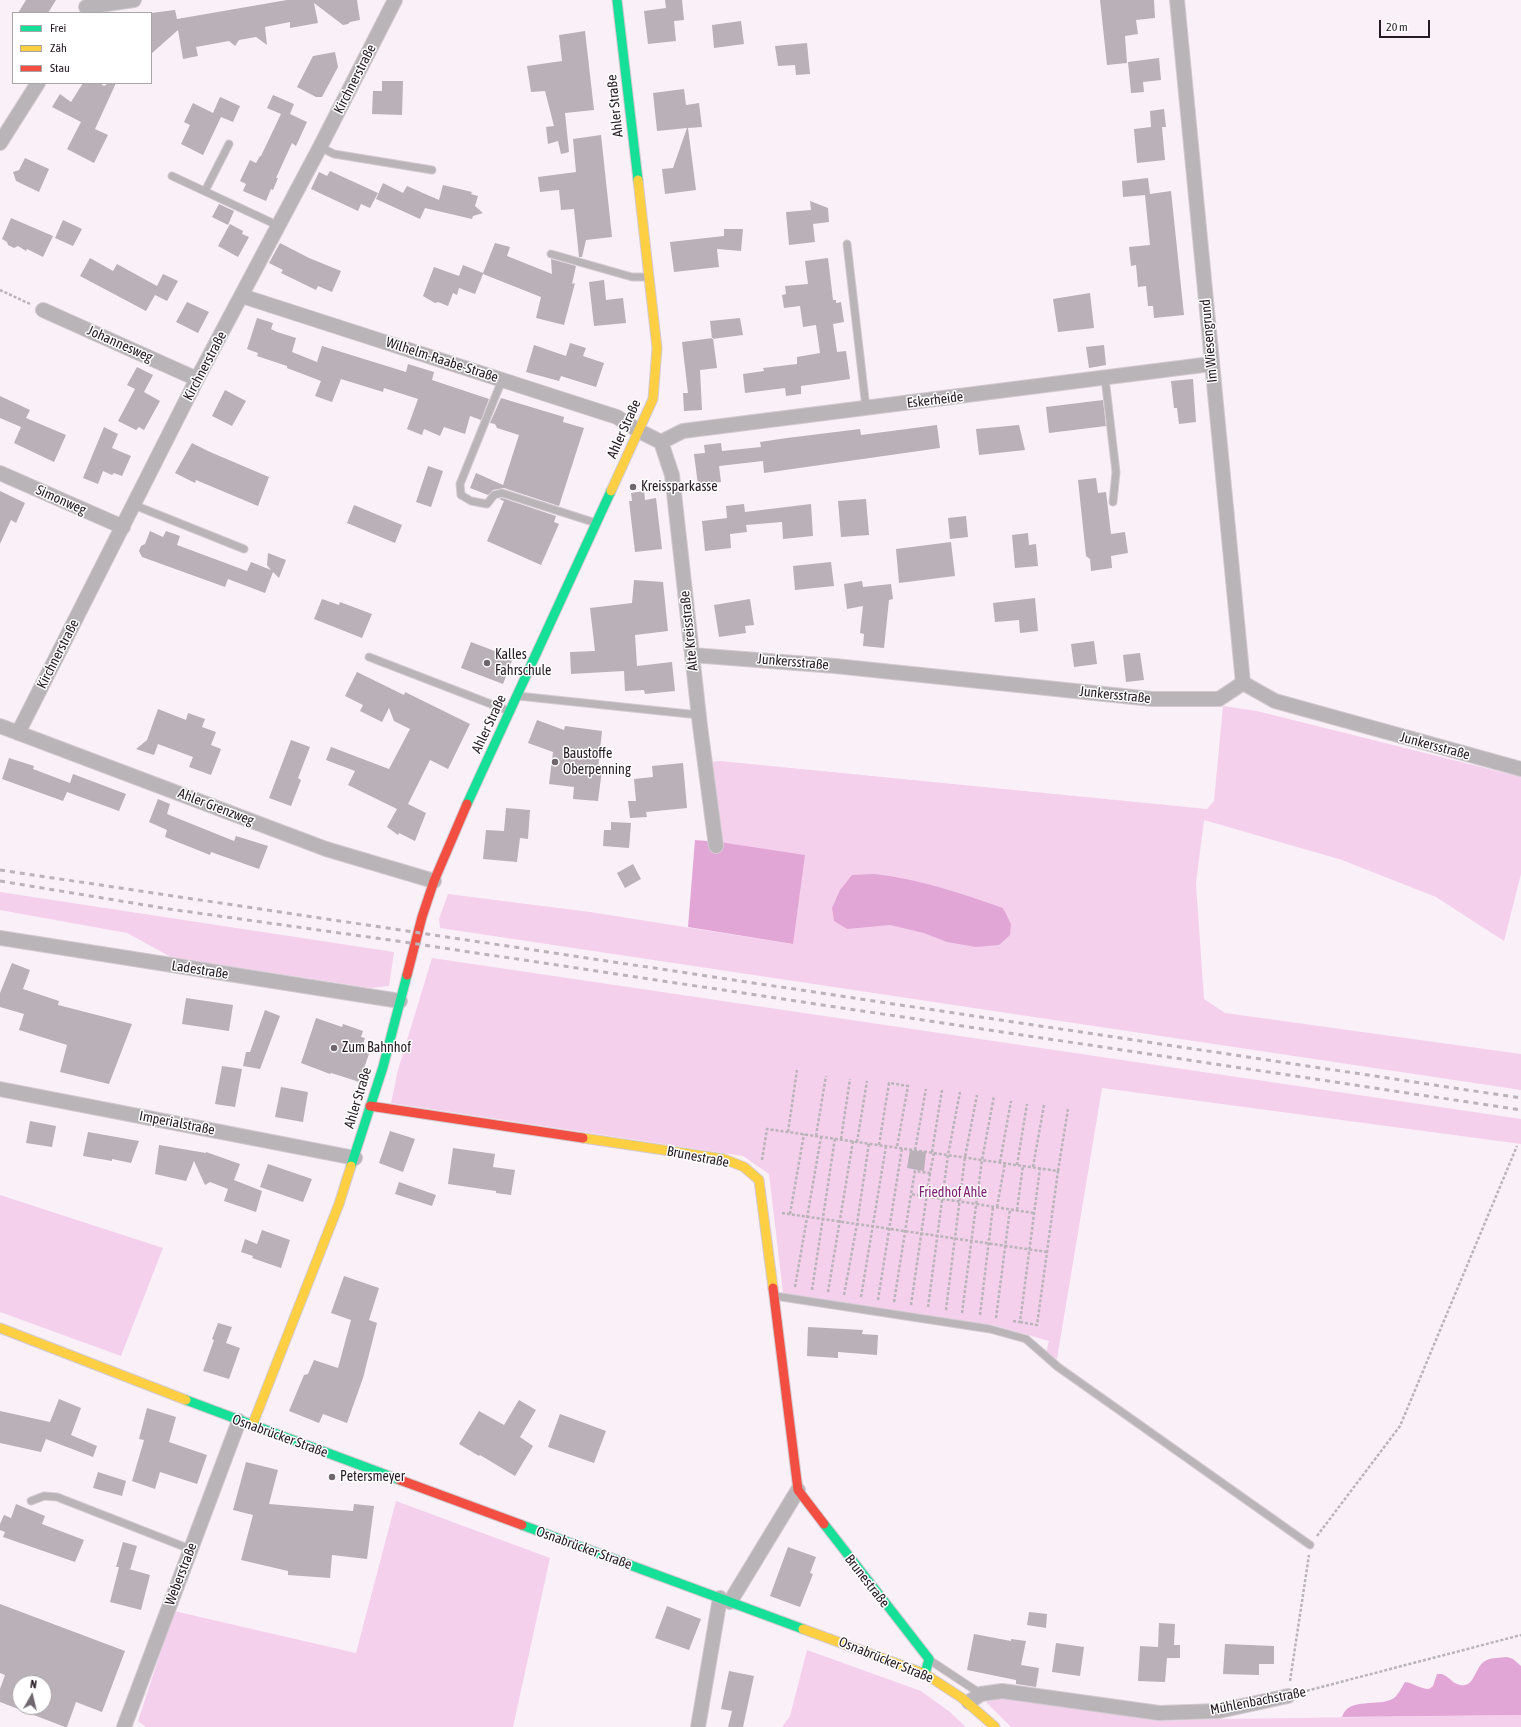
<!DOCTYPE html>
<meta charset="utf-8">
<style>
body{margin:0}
#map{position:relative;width:1521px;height:1727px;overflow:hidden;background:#faf0f8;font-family:"Asap Condensed",sans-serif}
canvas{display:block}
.legend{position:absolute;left:12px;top:12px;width:140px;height:72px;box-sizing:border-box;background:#fff;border:1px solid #a8a4a7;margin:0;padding:5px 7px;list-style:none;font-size:12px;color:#261b24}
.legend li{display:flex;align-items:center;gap:8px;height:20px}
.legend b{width:20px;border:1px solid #a8a4a7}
.north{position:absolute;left:12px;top:1675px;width:40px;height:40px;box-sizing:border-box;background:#fff;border:1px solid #a8a4a7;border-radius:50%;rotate:8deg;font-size:11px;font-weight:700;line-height:16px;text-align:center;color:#261b24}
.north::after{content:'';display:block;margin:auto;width:14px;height:18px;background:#70666e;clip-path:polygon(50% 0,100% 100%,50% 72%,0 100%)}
.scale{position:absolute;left:1379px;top:20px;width:51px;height:18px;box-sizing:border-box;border:2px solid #261b24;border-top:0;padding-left:5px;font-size:12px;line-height:14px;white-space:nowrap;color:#261b24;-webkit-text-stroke:3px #fff;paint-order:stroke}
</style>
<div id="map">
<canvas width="1521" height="1727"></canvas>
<ul class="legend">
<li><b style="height:5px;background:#16e098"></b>Frei</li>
<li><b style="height:5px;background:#ffcf43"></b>Zäh</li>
<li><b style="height:5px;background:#f24e42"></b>Stau</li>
</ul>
<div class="north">N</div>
<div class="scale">20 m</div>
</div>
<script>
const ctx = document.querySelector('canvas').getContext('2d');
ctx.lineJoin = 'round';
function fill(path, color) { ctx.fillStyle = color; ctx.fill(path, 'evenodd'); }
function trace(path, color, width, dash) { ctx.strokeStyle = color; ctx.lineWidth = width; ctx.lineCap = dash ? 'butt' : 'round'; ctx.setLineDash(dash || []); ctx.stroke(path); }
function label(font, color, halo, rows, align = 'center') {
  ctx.font = font + ' "Asap Condensed",sans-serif'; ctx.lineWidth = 3; ctx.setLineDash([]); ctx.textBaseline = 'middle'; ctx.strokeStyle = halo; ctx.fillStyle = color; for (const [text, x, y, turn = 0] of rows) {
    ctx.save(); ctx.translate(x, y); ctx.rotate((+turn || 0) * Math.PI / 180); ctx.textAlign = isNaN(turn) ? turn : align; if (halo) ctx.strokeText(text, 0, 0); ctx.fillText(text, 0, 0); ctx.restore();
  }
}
fill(new Path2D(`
 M1223 706 1257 711 1521 777V874L1504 941 1436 897 1342 860 1204 820 1196 883 1204 999 1225 1013 1521 1054V1090L440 928 439 919 448 894 590 912 792 944 719 842 707 762 720 761 1207 809 1214 801Z
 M0 892 394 952 389 986 371 988 171 957 127 933 0 910Z
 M432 958 1521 1119V1144L1102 1088 1057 1359 1046 1353 1049 1341 993 1325 783 1293 769 1174 743 1156 391 1103 398 1070Z
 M0 1195 163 1248 121 1356 0 1312Z
 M396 1501 550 1558 513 1727H146L138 1721 174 1611 356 1653Z
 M807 1650 921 1691 950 1712 966 1727H782L790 1716Z
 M1001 1697 1158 1721 1218 1719 1521 1715V1727H1011L986 1702Z`), '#f4d0ed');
fill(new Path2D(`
 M695 840 719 842 805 855 793 944 688 927Z
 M874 874C919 879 960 893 1003 908L1011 924 1010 935 999 945 976 947 947 942 924 933 890 925 847 929 834 921 832 908 840 890 852 875Z
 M1507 1657 1513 1659 1521 1666V1715L1342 1717C1349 1696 1378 1708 1394 1698 1398 1695 1402 1687 1405 1682 1414 1683 1420 1689 1429 1689L1433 1686 1437 1674H1442C1448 1676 1452 1682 1457 1684 1475 1691 1474 1667 1485 1661 1492 1657 1500 1658 1507 1657Z`), '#e2a6d6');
fill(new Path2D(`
 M26 0H56L48 13H18Z
 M287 0H357L360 20 350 22 348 24 343 25 314 3 318 23 290 28V22L265 27 267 45 256 37 239 40 235 46 229 41 196 47 198 56 183 59 178 30 151 54V13L175 10 177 19Z
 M665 0H682L684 20 674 21 676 41 648 44 644 11 666 8Z
 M1100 0H1154L1155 18 1136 20 1138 34 1125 36 1127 63 1107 65Z
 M741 21 744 44 714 48 712 25Z
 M585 31 594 110 565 113 569 152 561 154 558 141 548 144 546 127 554 126 545 91 531 92 527 66 562 61 559 35Z
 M807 43 810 74 796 75 795 65 778 66 775 46Z
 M335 52 338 67 322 97H316L297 87 313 56Z
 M1159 58 1161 80 1143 82 1144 92 1131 93 1128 62Z
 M382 81H403L402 115 372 114 373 91H382Z
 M83 83H100L104 86 109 83H116L95 129 108 135 94 163 67 149 81 122 52 107 60 94 71 102Z
 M684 89 686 105 699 103 702 127 688 128 696 190 665 194 662 169 673 168 687 128 657 131 653 93Z
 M273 95 294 104 290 114 307 122 296 146 292 143 276 178H278L273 190 271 189 266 201 243 191 246 184 240 181 250 160 256 163 260 156H261L281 114 267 108Z
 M220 97 240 106 233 122 221 117 203 155 181 144 190 125 184 122 193 103 213 113Z
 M1164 109 1166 127H1162L1165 160 1137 163 1134 129 1151 127 1150 111Z
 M601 135 612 237 586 240 582 257H579L574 209 561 210 559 190 540 192 538 177 576 172 573 139Z
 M25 158 49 169 39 192 16 181 13 172 19 170Z
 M330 171 378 193 370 208 361 204 358 211 311 189 319 172 327 176Z
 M1148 178 1150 194 1171 191 1184 315 1154 318 1153 306H1148L1146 286 1138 287 1136 265 1131 266 1129 247 1150 245 1145 195 1123 197 1122 181Z
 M383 183 403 193 407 186 439 200 443 185 472 192 471 194 478 196 475 206 483 213 473 216 472 219 425 208 420 219 376 199Z
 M810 201 828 208 829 222 813 224 815 242 789 245 786 212 811 210Z
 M219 204 234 211 228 225 212 217Z
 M11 218 53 236 43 257 27 249 26 251 18 246 14 248 8 245 7 242 2 239Z
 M63 220 82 229 73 246 55 238Z
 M230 224 243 231 242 234 249 237 238 257 218 246Z
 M724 229H743L741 251 717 249 719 267 674 272 670 242 724 236Z
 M280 243 309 258 341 271 332 292 318 286 316 290 281 273 283 270 269 263Z
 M495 243 510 247 507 256 552 274 551 259 576 266 572 284 575 283 564 325 536 318 541 297 483 274 475 294 459 288 457 295 453 293 448 306 438 302 435 303 423 296 434 267 459 276 463 265 483 273Z
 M90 258 113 271 117 264 157 286 163 274 178 281 167 301 155 295 146 311 80 276Z
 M828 258 833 300H836V303L841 302 844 322 833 324 837 352 846 351 850 379 801 386V394L786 396 785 388 745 393 743 374 764 371 763 368 797 364V357L820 353 816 325 803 327 800 306 784 308 782 295 786 294 785 286 808 284 805 261Z
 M604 280 606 300 623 298 626 323 594 326 589 282Z
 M1090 293 1094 328 1058 332 1053 299Z
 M187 302 209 312 198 333 176 322Z
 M257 318 273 323 271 329 277 332 296 338 292 352 317 362 322 346 406 372 408 364 434 372 432 380 489 399 481 420 470 416 465 434 444 427 440 436 424 429 422 435 407 429 418 399 384 388 383 392 341 379 332 402 315 396 321 381 287 368V366L257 356 258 353 247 349Z
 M740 318 743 335 712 339 710 321Z
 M713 338 717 368 700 370 702 410 684 411 683 393H688L682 342Z
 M570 343 586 348 583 356 604 363 596 387 561 376 559 381 526 372 534 345 566 356Z
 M1104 345 1106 365 1089 368 1086 347Z
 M137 367 153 375 144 392 160 401 144 430 139 427 136 430 118 421 135 389 127 385Z
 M1193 379 1196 422 1179 424 1177 408H1174L1171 381Z
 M225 390 246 401 232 426 212 416Z
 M0 396 30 410 26 418 66 435 54 462 14 443 21 427 0 418Z
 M501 398 564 417 563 422 584 428 559 506 504 488 493 490 488 495 470 488 476 473 503 485 519 435 497 428 495 424 490 423Z
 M1103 400 1106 426 1049 433 1046 407Z
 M937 425 940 448 764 473 763 461 719 466 721 482 698 485 694 454 705 453 704 445 721 443 722 451 761 447 760 442 787 438 860 429 861 435Z
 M1019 425 1025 450 979 455 976 429Z
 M104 427 118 434 112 448 131 456 122 476 114 473 112 475 103 471 98 484 83 478Z
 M192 443 210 452 269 477 258 506 196 480 195 483 175 473Z
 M428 466 443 471 431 507 416 502Z
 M1096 478 1098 493 1106 492 1111 534 1125 532 1128 553 1111 556 1112 568 1091 571 1090 559 1086 556 1078 480Z
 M0 491 25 503 16 523 11 520 0 544Z
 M644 491 645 500 656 498 662 549 635 552 629 501H632L631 493Z
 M502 498 556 516 554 522 559 524 541 565 487 541 504 501 499 499Z
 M866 499 869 535 841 537 838 501Z
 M744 504 745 512 811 504 813 536 783 539 782 522 746 525 747 532 730 534 731 548 705 551 702 521 727 518 726 506Z
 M354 505 402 525 395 543 347 523Z
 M966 516 968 537 950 539 948 518Z
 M150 531 163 537 166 531 180 536 177 545 247 571 251 562 271 570 267 565 268 553 286 560 279 578 273 572 265 593 228 579 225 587 142 557 139 551 141 546 145 544Z
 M1028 533 1029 545 1036 544 1038 566 1015 568 1012 535Z
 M951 542 955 576 899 583 896 549Z
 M831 562 834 586 795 590 793 566Z
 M634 580 663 582 668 631 635 635 637 666 672 662 675 691 645 694 644 690 625 691 624 671 571 674 570 652 595 651 590 608 632 603Z
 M862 581 863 587 891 584 893 599 889 600 884 648 863 646 864 634 860 633 863 606 847 609 844 584Z
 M1035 598 1038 631 1020 633 1019 620 995 622 993 603Z
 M322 599 339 605 340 602 372 614 362 638 314 619Z
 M750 599 754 625 745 626 746 633 719 637 714 605Z
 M1094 641 1097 664 1074 667 1071 644Z
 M471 642 513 658 503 684 461 668Z
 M1140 653 1144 680 1126 682 1123 655Z
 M357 672 404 695 405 692 470 724 448 769 430 760 408 804 426 813 415 841 399 833 398 835 387 827 397 809 348 785 355 771 326 760 331 747 389 769 410 729 394 721 389 708 382 722 360 711 363 705 345 696Z
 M158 709 186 720 188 713 205 719 202 727 216 732 211 745 221 749 211 775 189 767 193 757 158 744 154 755 136 749 147 740Z
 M537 720 564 730 565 726 602 731 598 769 602 770 598 801 573 799 574 787 549 784 553 752 528 743Z
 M291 740 310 747 298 778 301 780 291 806 269 798Z
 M9 758 34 766 33 769 70 783 73 774 126 794 119 811 67 792 63 801 2 779Z
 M683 763 687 808 646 812 647 817 630 818 628 801H636L634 779 653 777 652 766Z
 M158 799 170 804 167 814 234 841 236 836 268 846 259 869 211 852 210 855 165 837 167 830 149 822Z
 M506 808 530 810 528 839 520 838 517 862 483 859 486 830 504 831Z
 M611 822 631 823 629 848 603 846 604 830H611Z
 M633 864 641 879 625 888 617 873Z
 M12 963 30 970 23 989 59 1001 58 1005 132 1024 109 1084 60 1072 67 1045 19 1030 24 1014 0 1007V993Z
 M186 998 233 1005 229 1031 182 1024Z
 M265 1010 280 1016 260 1069 243 1066 246 1052H250Z
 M316 1018 342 1027 343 1024 363 1031 361 1037 365 1038 361 1051 369 1054 359 1082 341 1076 331 1073 330 1074 301 1063Z
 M222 1066 242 1069 235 1107 215 1104Z
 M281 1087 308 1092 303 1122 275 1117Z
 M30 1121 56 1126 52 1147 26 1143Z
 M390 1131 415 1139 403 1172 379 1163Z
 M88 1132 139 1141 131 1163 112 1159V1161L83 1156Z
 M159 1145 206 1153V1152L240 1164 234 1180 262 1191 256 1212 224 1201 228 1189 210 1182 205 1185 194 1161 186 1181 155 1174Z
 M453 1148 495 1154 493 1167 515 1170 511 1195 496 1193V1191L448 1184Z
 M910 1150 926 1152 924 1171 907 1168Z
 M268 1164 312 1179 303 1202 260 1187Z
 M399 1182 436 1195 432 1206 395 1194Z
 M262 1230 290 1240 281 1268 252 1258 253 1256 241 1252 245 1239 257 1244Z
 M344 1276 379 1288 369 1320 377 1323 363 1378 347 1423 323 1414 319 1423 289 1411 304 1375 308 1374 314 1360 338 1368 351 1320 331 1313Z
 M218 1323 232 1327 226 1343 240 1348 229 1379 203 1371 214 1340 212 1339Z
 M808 1327 863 1330 862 1334 878 1335 877 1355 838 1352V1358L807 1356Z
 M59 1399 81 1408 71 1435 97 1446 93 1457 46 1439 41 1452 0 1443V1411L50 1422Z
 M519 1400 536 1410 520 1437 533 1446 515 1476 480 1455 479 1456 459 1444 479 1411 504 1425Z
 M147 1408 176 1417 169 1442 207 1455 197 1484 160 1472 155 1489 132 1481 144 1440 139 1439Z
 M560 1414 606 1431 594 1463 548 1447Z
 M246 1462 278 1470 269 1504 353 1511 354 1504 374 1506 367 1559 332 1555 330 1578 288 1575V1571L241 1560 253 1515 233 1510Z
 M98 1472 126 1481 122 1496 93 1488Z
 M16 1504 45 1516 42 1524 84 1540 75 1562 3 1537 5 1532 0 1530V1524L4 1515 11 1518Z
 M123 1542 137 1546 130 1570 129 1569 150 1575 141 1610 110 1602 119 1567H116Z
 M788 1547 816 1557 810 1573 813 1574 800 1607 770 1596Z
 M0 1604 125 1651 102 1712 76 1702 67 1727H65L0 1702V1689L5 1675 0 1673ZM20 1683H44V1707H20Z
 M667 1606 701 1619 689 1650 655 1638Z
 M1029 1612 1047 1614 1046 1628 1027 1625Z
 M1159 1623 1175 1624 1174 1645H1180V1658H1167L1165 1682 1138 1681 1140 1646 1158 1647Z
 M974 1634 1011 1641V1639L1026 1641 1021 1665 1039 1668 1036 1687 1016 1684V1680L967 1670Z
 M1056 1643 1084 1647 1080 1676 1052 1672Z
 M1225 1644 1274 1646V1664H1259V1675L1223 1674Z
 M729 1671 754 1676 743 1727H728L732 1711 721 1709Z`), '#bab0b8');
const lane = new Path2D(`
 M320 147 334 154 432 170
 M172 176 279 226
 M205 191 229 144
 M847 244 866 408
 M551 254 632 277H647
 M1105 378 1116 472 1113 502
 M502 380 460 484 461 495 471 501 487 504 494 495 502 493 596 523
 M134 505 244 549
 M369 657 509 711
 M518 696 699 715
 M775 1296 990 1329 1026 1339 1058 1367 1310 1545
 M31 1501 44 1496 57 1497 190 1549
 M931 1661 981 1694`);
const street = new Path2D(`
 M1177 0 1243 683
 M86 7 134 0
 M0 143 38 83
 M242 296 617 417 639 431 661 442 672 475 700 726 716 846
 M43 310 197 379
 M661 442 683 431 1211 364
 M0 473 123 527
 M692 655 835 666 1152 699H1219L1243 683
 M1243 683 1275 701 1521 769
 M0 726 326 849 434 881
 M18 733 197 379 320 147 395 0
 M0 938 400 1001
 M0 1089 355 1158
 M730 1602 798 1490
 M969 1702 981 1694 1002 1691 1159 1713 1219 1711 1288 1696
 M124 1727 239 1421
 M698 1727 720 1598`);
const fast = new Path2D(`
 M617 0 638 180
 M467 804 611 491
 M351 1166 383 1067 407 975
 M186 1400 400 1480
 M824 1524 929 1659 925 1674
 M522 1525 803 1629`);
const slow = new Path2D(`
 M611 491 653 399 657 348 638 180
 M583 1138 724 1159 744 1167 759 1180 773 1288
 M0 1328 186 1400
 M252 1426 339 1204 351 1166
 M803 1629 925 1674 962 1698 995 1727`);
const jam = new Path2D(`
 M407 975 422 917 434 881 467 804
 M370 1106 583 1138
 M773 1288 798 1490 824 1524
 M400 1480 522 1525`);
trace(lane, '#d3cad1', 9);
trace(street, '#d3cad1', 16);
trace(fast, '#d3cad1', 11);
trace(slow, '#d3cad1', 11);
trace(jam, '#d3cad1', 11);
trace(new Path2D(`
 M0 290 30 304
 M788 1132 797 1070
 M816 1136 826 1076
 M841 1139 850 1079
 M857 1142 867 1081
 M879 1145 889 1083 908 1086 897 1147
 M915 1150 926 1089
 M932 1152 942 1090
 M934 1153 930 1173 915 1171 911 1194 1034 1213
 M762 1160 767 1129 1058 1171 1037 1325 1020 1322
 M1000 1162 1011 1101
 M1017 1165 1027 1104
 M1033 1167 1044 1105
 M1058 1171 1068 1109
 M997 1207 1005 1163
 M1017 1210 1023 1165
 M782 1213 1047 1252
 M790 1214 804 1134
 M795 1287 821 1137
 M812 1290 835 1138
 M828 1292 853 1141
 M844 1295 857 1224 869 1143
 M861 1297 886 1146
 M878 1300 902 1148
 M894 1302 911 1194
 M911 1305 930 1173
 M928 1307 948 1155 960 1092
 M946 1310 965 1157 977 1095
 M962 1313 982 1160 994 1096
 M980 1315 993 1207
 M996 1318 1010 1209
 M1013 1321 1020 1322 1040 1168
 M1317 1536 1400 1426 1517 1146
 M1290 1681 1309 1555
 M1302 1692 1521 1635`), '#b9b4b8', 2.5, [3, 2]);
trace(lane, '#b9b4b8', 7);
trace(street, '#b9b4b8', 14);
trace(fast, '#16e098', 9);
trace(slow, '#ffcf43', 9);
trace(jam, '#f24e42', 9);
trace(new Path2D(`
 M0 870 1521 1098
 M0 881 169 909 397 941 1521 1110`), '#bab4b8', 3, [5, 5]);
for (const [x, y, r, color] of [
 [633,487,4,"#70666e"],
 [487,663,4,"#70666e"],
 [555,762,4,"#70666e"],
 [334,1048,4,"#70666e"],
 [332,1477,4,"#70666e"]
]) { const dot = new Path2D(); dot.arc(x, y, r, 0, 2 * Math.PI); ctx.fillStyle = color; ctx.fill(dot); trace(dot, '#fff', 1.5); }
label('14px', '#261b24', '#fff', [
 ["Kirchnerstraße",355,79,-63],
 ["Ahler Straße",615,106,-96],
 ["Im Wiesengrund",1209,341,-95],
 ["Johannesweg",120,344,24],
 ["Wilhelm-Raabe-Straße",442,360,18],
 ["Kirchnerstraße",205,366,-62],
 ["Eskerheide",935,400,-7],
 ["Ahler Straße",624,429,-66],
 ["Simonweg",61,500,24],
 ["Alte Kreisstraße",689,631,-96],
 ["Kirchnerstraße",58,654,-63],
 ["Junkersstraße",793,662,5],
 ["Junkersstraße",1115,695,6],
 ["Ahler Straße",489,724,-65],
 ["Junkersstraße",1435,746,15],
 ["Ahler Grenzweg",216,807,21],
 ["Ladestraße",200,970,9],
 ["Ahler Straße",358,1098,-73],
 ["Imperialstraße",177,1123,11],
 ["Brunestraße",698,1157,11],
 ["Osnabrücker Straße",280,1436,20],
 ["Osnabrücker Straße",584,1548,20],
 ["Weberstraße",181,1574,-69],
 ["Brunestraße",867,1581,52],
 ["Osnabrücker Straße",886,1660,22],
 ["Mühlenbachstraße",1258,1701,-11]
]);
label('14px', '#261b24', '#fff', [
 ["Kreissparkasse",641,487],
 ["Kalles",495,655],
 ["Fahrschule",495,671],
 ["Baustoffe",563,754],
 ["Oberpenning",563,770],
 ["Zum Bahnhof",342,1048],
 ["Petersmeyer",340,1477]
], 'left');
label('14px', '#7e2072', '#fff', [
 ["Friedhof Ahle",953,1193]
]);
</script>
